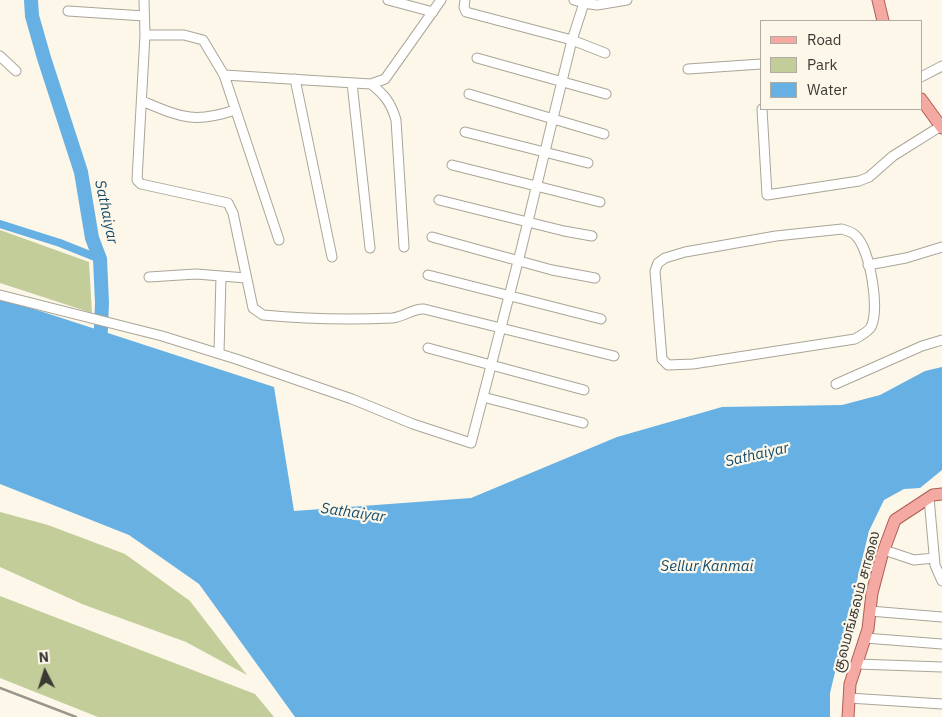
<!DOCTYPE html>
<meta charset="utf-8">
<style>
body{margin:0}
#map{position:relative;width:942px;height:717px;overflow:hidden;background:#fcf7e8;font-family:"IBM Plex Sans",sans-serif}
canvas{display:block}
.legend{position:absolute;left:760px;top:20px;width:162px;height:90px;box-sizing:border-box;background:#fcf7e8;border:1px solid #afaba0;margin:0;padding:6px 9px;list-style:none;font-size:15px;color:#3b3934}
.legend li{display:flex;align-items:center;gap:10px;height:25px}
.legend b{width:25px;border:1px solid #afaba0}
.north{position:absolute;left:20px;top:647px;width:50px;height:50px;-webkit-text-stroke:4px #fcf7e8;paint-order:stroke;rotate:355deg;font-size:14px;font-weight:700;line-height:20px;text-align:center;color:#3b3934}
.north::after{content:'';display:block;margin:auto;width:18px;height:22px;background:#3b3934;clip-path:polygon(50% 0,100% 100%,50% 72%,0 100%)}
</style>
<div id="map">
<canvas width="942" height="717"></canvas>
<ul class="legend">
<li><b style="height:6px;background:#f4aaa3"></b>Road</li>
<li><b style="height:14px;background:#c3cd99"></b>Park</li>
<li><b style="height:14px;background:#67b0e3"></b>Water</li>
</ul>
<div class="north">N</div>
</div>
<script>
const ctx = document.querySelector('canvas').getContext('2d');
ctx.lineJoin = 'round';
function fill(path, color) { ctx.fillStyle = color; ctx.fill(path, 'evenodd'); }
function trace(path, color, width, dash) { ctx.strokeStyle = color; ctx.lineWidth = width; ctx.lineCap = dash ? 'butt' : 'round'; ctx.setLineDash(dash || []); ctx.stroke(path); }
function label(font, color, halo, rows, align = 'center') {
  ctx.font = font + ' "IBM Plex Sans","Noto Sans Tamil",sans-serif'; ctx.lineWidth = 4.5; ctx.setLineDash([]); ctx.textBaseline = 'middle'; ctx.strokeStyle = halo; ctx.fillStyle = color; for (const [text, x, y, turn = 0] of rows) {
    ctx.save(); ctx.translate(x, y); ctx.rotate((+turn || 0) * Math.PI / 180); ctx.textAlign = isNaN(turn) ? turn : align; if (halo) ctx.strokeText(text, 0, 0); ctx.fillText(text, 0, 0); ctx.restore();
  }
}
fill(new Path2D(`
 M0 230 89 262 92 313 0 283Z
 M0 512 48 525 125 554 190 601 247 675 186 642 82 604 0 567Z
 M0 596 255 694 274 717H98L0 678Z`), '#c3cd99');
fill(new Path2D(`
 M0 298 274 387 294 511 471 498 617 437 722 407 842 405 880 395 925 371 942 367V470L920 488 904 489 884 500 869 531 830 693V717H295L199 584 129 535 0 484Z`), '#67b0e3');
trace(new Path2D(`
 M0 224 60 243 100 259`), '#67b0e3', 8);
trace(new Path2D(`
 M31 0 32 16 44 58 81 172 92 238 100 259 102 303 100 350`), '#67b0e3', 14);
const minor = new Path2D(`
 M144 0 145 35 137 180 141 184 228 203 233 213 253 308 263 315C306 319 349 320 392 318 404 317 413 308 424 309L614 356
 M388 0 433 12
 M574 0 584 3
 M68 11 144 16
 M145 35H184L203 40 224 75 371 84 385 79 441 0
 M605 53 572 40 584 3 597 5 627 0
 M0 56 16 71
 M477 58 606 94
 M688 69 761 64
 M224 75 279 240
 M921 77 942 66
 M295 79 332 257
 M352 83 370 248
 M371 84C385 95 391 103 396 120L404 247
 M469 94 604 134
 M142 101C181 117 193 124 235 110
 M762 109 767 195 859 181 869 177 893 156 941 126
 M465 132 588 163
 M452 165 600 202
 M439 200 564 231 592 236
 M842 229C847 231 853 232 856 236 870 250 880 309 871 327 867 333 861 335 855 339L693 364 668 365 662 359 655 271 658 263 665 258 685 252 776 236Z
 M432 237 552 270 595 278
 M868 265 906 258 942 247
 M428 275 601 319
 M149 277 196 274 246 278
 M0 295 162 336 236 359 352 399 413 424 471 443 521 250 572 40 466 12 464 7 465 0
 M428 348 584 390
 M219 353 221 276
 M836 384 922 346 942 340
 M483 397 583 423
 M929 498 935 565 942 581
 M884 550 914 560 934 558
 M870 611 942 617
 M865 638 942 644
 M857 664 942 667
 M849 698 942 704`);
const major = new Path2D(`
 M878 0 883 21
 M921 99 942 128
 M848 717 850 684 868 629 872 593 882 555 895 520 933 495 942 494`);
trace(minor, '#aaa597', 11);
trace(major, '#af5d54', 13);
trace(minor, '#fff', 9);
trace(major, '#f4aaa3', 11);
trace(new Path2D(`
 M0 688 76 717`), '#98958b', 2.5);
label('14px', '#3b3934', '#fcf7e8', [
 ["குலமங்கலம் சாலை",857,602,-75]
]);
label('italic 15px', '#134b6d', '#fcf7e8', [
 ["Sathaiyar",106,212,78],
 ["Sathaiyar",757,455,-13],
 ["Sathaiyar",353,513,8],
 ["Sellur Kanmai",707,567]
]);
</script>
